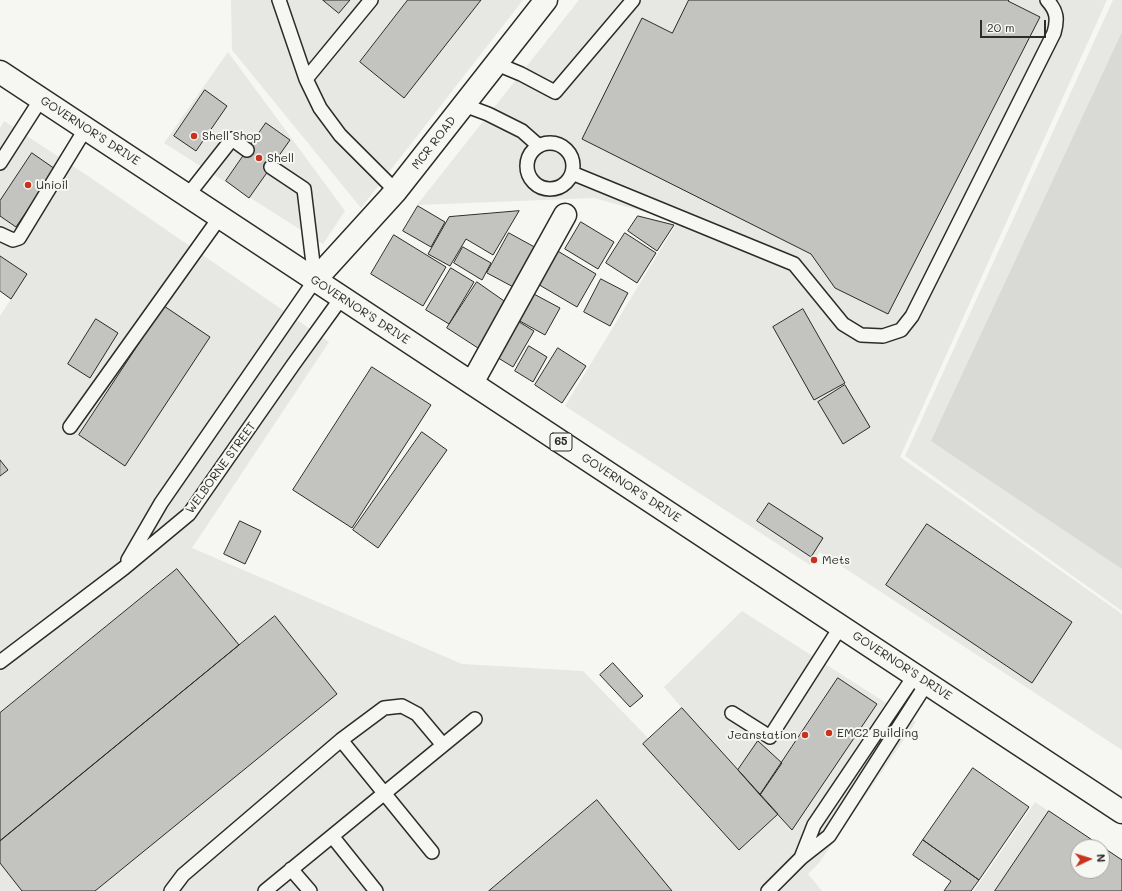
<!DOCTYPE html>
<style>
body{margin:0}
#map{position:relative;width:1122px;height:891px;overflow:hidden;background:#f6f6f2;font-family:Mali,sans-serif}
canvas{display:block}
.north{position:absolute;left:1070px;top:839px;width:40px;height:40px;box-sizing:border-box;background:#f6f6f2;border:1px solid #a5a5a2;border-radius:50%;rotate:86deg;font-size:11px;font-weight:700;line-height:16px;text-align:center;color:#2b2b2b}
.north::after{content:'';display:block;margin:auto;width:14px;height:18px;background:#c8321e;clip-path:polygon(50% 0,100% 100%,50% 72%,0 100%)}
.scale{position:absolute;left:980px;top:20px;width:66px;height:18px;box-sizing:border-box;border:2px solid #2b2b2b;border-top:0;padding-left:5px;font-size:12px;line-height:14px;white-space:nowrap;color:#2b2b2b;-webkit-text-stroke:3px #f6f6f2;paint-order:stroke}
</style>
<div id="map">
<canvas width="1122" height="891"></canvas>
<div class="north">N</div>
<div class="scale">20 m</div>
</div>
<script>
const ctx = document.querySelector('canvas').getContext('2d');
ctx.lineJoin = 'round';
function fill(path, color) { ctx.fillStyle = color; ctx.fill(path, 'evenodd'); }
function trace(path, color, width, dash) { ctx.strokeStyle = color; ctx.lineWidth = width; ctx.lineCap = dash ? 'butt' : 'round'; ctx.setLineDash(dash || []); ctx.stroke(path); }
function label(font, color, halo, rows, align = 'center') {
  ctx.font = font + ' Mali,sans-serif'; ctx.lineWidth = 4; ctx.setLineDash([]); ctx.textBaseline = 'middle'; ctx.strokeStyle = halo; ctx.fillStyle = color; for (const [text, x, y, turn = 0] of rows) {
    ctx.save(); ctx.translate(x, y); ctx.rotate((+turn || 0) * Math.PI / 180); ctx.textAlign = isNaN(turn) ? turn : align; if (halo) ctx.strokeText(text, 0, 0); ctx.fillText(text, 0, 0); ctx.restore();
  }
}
fill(new Path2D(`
 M231 0H523L361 208 232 50Z
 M579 0H1107L900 457 1122 614V750L820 552 810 565 565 406 678 221 594 198 417 205Z
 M1113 0H1122V611L905 456Z
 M228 52 345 211 323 244 164 143Z
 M4 121 91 178 329 342 192 548 462 664 583 671 649 739 682 708 664 687 742 611 916 722 819 863 808 874 822 891H0V316L11 299 0 291V128Z
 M1035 802 1122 860V891H974ZM1078 847H1102V871H1078Z`), '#e7e7e3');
fill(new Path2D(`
 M1122 32V569L931 441Z`), '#d9d9d5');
const building = new Path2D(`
 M323 0H350L339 13Z
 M408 0H481L404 98 360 62Z
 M689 0H1009L1008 1 1040 17 888 314 835 288 811 254 582 139 642 18 672 33Z
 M205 90 227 106 196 151 174 136Z
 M266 123 290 140 249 198 226 181Z
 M32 153 55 169 16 227 0 216V201Z
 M418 206 445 222 431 247 403 231Z
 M519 211 493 255 466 239 450 266 428 254 449 217Z
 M638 216 674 225 657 251 628 231Z
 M581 222 614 242 598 269 565 249Z
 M509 233 540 250 519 290 487 273Z
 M625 233 656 253 637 283 606 263Z
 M394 235 446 267 423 306 371 274Z
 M463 247 491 263 482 280 454 263Z
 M556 250 596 274 577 307 536 283Z
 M0 256 27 274 11 299 0 291Z
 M451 268 474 282 449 324 426 310Z
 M601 279 628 293 610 326 584 312Z
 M477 282 507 303 478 348 447 328Z
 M532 293 560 308 545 335 518 320Z
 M164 306 210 337 125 466 79 435Z
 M803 309 845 383 814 400 773 327Z
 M96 319 118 333 90 378 68 364Z
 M516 320 534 331 513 367 495 356Z
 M529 346 547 357 533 382 515 371Z
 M558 348 586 366 562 403 535 385Z
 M372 367 431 405 352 528 293 490Z
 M845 385 870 427 843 444 818 402Z
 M422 432 447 450 378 548 353 530Z
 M0 460 8 470 0 476Z
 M769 503 823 538 811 557 757 521Z
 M240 521 261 531 245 564 224 554Z
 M927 524 1072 622 1032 683 886 585Z
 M177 569 239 645 0 841V713Z
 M275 616 337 694 95 891H22L0 863V841Z
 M613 663 643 696 630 707 600 675Z
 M838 678 877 704 792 830 760 795Z
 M682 708 778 814 739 850 643 744Z
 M758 741 782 763 760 795 738 770Z
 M973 768 1029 807 979 880 923 840Z
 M597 800 672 891H489Z
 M1049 811 1122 860V891H995ZM1078 847H1102V871H1078Z
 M923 840 979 880 971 891H944L951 881 913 855Z`);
fill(building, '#c3c3c0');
trace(building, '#2b2b2b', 1);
const service = new Path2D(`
 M279 0 306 79 320 108 340 135 396 191
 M497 64 521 74 555 92 633 0
 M306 79 371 0
 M464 105 488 114 522 131 539 146
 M527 166a23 23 0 1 1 46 0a23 23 0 1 1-46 0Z
 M0 163 41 99
 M572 173 794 264 843 324 861 335 883 336 901 330 912 316 1054 33C1058 19 1057 11 1047 0
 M188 195 232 139 247 150
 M0 234 13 240 19 238 86 128
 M70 427 220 217
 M128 560 161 503 315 280 304 189 271 167
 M0 662 124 568 189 514 293 365 342 297
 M732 713 770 737 841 626
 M341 740 432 852
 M332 836 376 891
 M801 858 814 825 915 675
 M291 869 310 891
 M171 891 183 875 341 740 384 708 402 706 417 714 443 745
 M265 891 475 719
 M768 891 801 858 829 836 927 683`);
const minor = new Path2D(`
 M315 280 396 191 546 0
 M472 383 565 215`);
const trunk = new Path2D(`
 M0 72 1122 812`);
trace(service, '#2b2b2b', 16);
trace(minor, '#2b2b2b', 25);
trace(trunk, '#2b2b2b', 25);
trace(service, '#f6f6f2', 13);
trace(minor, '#f6f6f2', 22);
trace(trunk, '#f6f6f2', 22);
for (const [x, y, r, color] of [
 [194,136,4,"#c8321e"],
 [259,158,4,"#c8321e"],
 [28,185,4,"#c8321e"],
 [814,560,4,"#c8321e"],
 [829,733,4,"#c8321e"],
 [805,735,4,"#c8321e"]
]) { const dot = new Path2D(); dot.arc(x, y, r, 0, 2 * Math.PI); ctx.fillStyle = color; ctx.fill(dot); trace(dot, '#f6f6f2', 1.5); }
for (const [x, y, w] of [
 [561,442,22]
]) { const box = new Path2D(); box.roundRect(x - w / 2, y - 9, w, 18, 3); ctx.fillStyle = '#f6f6f2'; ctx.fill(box); trace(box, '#2b2b2b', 1); }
label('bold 11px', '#2b2b2b', null, [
 ["65",561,442]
]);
label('12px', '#2b2b2b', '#f6f6f2', [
 ["GOVERNOR'S DRIVE",90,131,33],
 ["MCR ROAD",434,143,-52],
 ["GOVERNOR'S DRIVE",360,310,33],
 ["WELBORNE STREET",221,468,-54],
 ["GOVERNOR'S DRIVE",631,488,33],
 ["GOVERNOR'S DRIVE",902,666,33]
]);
label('12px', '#2b2b2b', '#f6f6f2', [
 ["Shell Shop",202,136],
 ["Shell",267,158],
 ["Unioil",36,185],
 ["Mets",822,560],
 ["EMC2 Building",837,733],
 ["Jeanstation",797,735,"right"]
], 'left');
</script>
